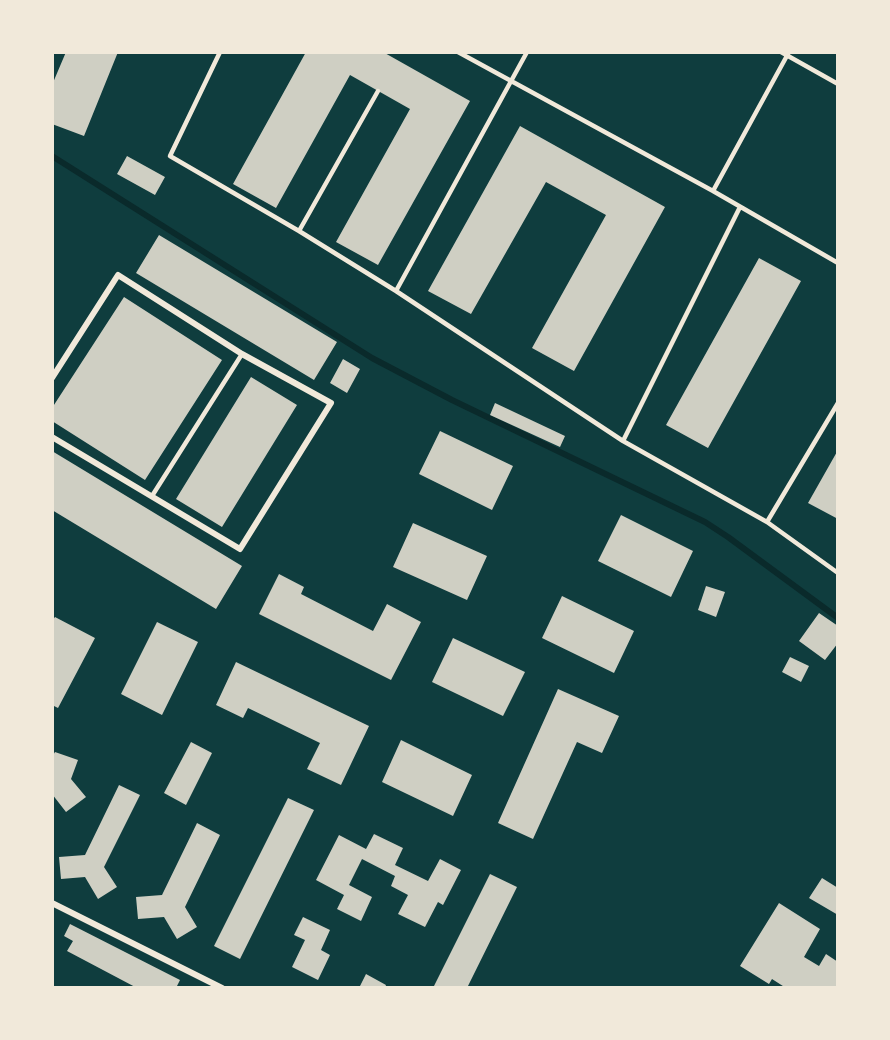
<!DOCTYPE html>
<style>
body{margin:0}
#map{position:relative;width:890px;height:1040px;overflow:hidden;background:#0f3d3e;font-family:Arial,sans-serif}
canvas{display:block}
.frame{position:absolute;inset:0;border:54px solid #f1e9da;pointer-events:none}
</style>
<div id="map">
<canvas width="890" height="1040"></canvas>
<div class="frame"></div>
</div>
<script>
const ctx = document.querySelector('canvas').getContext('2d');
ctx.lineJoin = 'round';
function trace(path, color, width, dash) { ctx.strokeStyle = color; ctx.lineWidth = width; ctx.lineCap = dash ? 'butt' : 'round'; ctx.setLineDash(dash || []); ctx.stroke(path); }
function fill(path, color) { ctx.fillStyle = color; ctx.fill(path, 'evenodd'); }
trace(new Path2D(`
 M52 156 372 358 452 400 705 522 728 537 838 618`), '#0a2a2b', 6);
fill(new Path2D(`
 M66 52H118L84 136 52 124V85Z
 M306 52H383L470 101 378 265 336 242 410 109 350 75 276 208 233 184Z
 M520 126 665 207 574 371 532 348 606 215 546 182 471 314 428 291Z
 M127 156 165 177 155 195 117 174Z
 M159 235 337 342 314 380 136 273Z
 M759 258 801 281 708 448 666 425Z
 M124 297 222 360 145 480 52 421V408Z
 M343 359 360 369 347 393 330 383Z
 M251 377 297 405 222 527 176 499Z
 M495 403 565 436 560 447 490 415Z
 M440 431 513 466 492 510 419 474Z
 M838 450V519L808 503Z
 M52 451 242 566 216 609 52 510Z
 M621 515 693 551 671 597 598 561Z
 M413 523 487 556 467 600 393 567Z
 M279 574 304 587 301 594 373 631 387 604 421 622 391 680 259 614Z
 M706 586 725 592 716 617 698 610Z
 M562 596 634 631 614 673 542 638Z
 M819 613 838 626V643L825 660 799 641Z
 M55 617 95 638 58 708 52 705V621Z
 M157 622 198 642 162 715 121 694Z
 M453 638 525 672 503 716 432 682Z
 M790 657 809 666 801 682 782 672Z
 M236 662 369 726 341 785 307 769 320 743 248 708 243 718 216 705Z
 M558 689 619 716 602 753 577 742 533 839 498 823Z
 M401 740 472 775 453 816 382 782Z
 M191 742 212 753 186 805 164 793Z
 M55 752 78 760 71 779 86 797 66 812 52 794V757Z
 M119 785 140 795 104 867 117 887 98 899 85 877 61 879 59 857 85 855Z
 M288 798 314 810 240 959 214 946Z
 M197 823 220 835 185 907 197 927 177 939 164 917 138 919 136 897 162 895Z
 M374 834 403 848 395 865 428 881 440 859 461 870 443 905 438 902 425 927 398 914 408 895 391 886 395 876 362 859 349 885 372 897 361 921 337 909 344 895 316 880 339 835 366 849Z
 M490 874 517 887 467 988H433Z
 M822 878 838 888V915L809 898Z
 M779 903 820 929 804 957 819 966 826 954 838 962V988H786L772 979 769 984 740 966Z
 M303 917 330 930 321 950 330 955 318 980 292 967 305 940 294 935Z
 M70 924 180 980 176 988H137L67 951 73 941 64 936Z
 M366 974 386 985 385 988H359Z`), '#cfcfc3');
trace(new Path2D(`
 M220 52 170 156 299 231
 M458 52 713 191 789 52
 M781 52 838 84
 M378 91 299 231 396 291 527 52
 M713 191 838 263
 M740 207 623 441 767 522 838 573
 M396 291 623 441
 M152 496 242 354
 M767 522 838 403`), '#f1e9da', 4.5);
trace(new Path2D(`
 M52 378 118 275 242 354 331 403 240 549 52 437
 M52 903 222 988`), '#f1e9da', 6);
</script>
